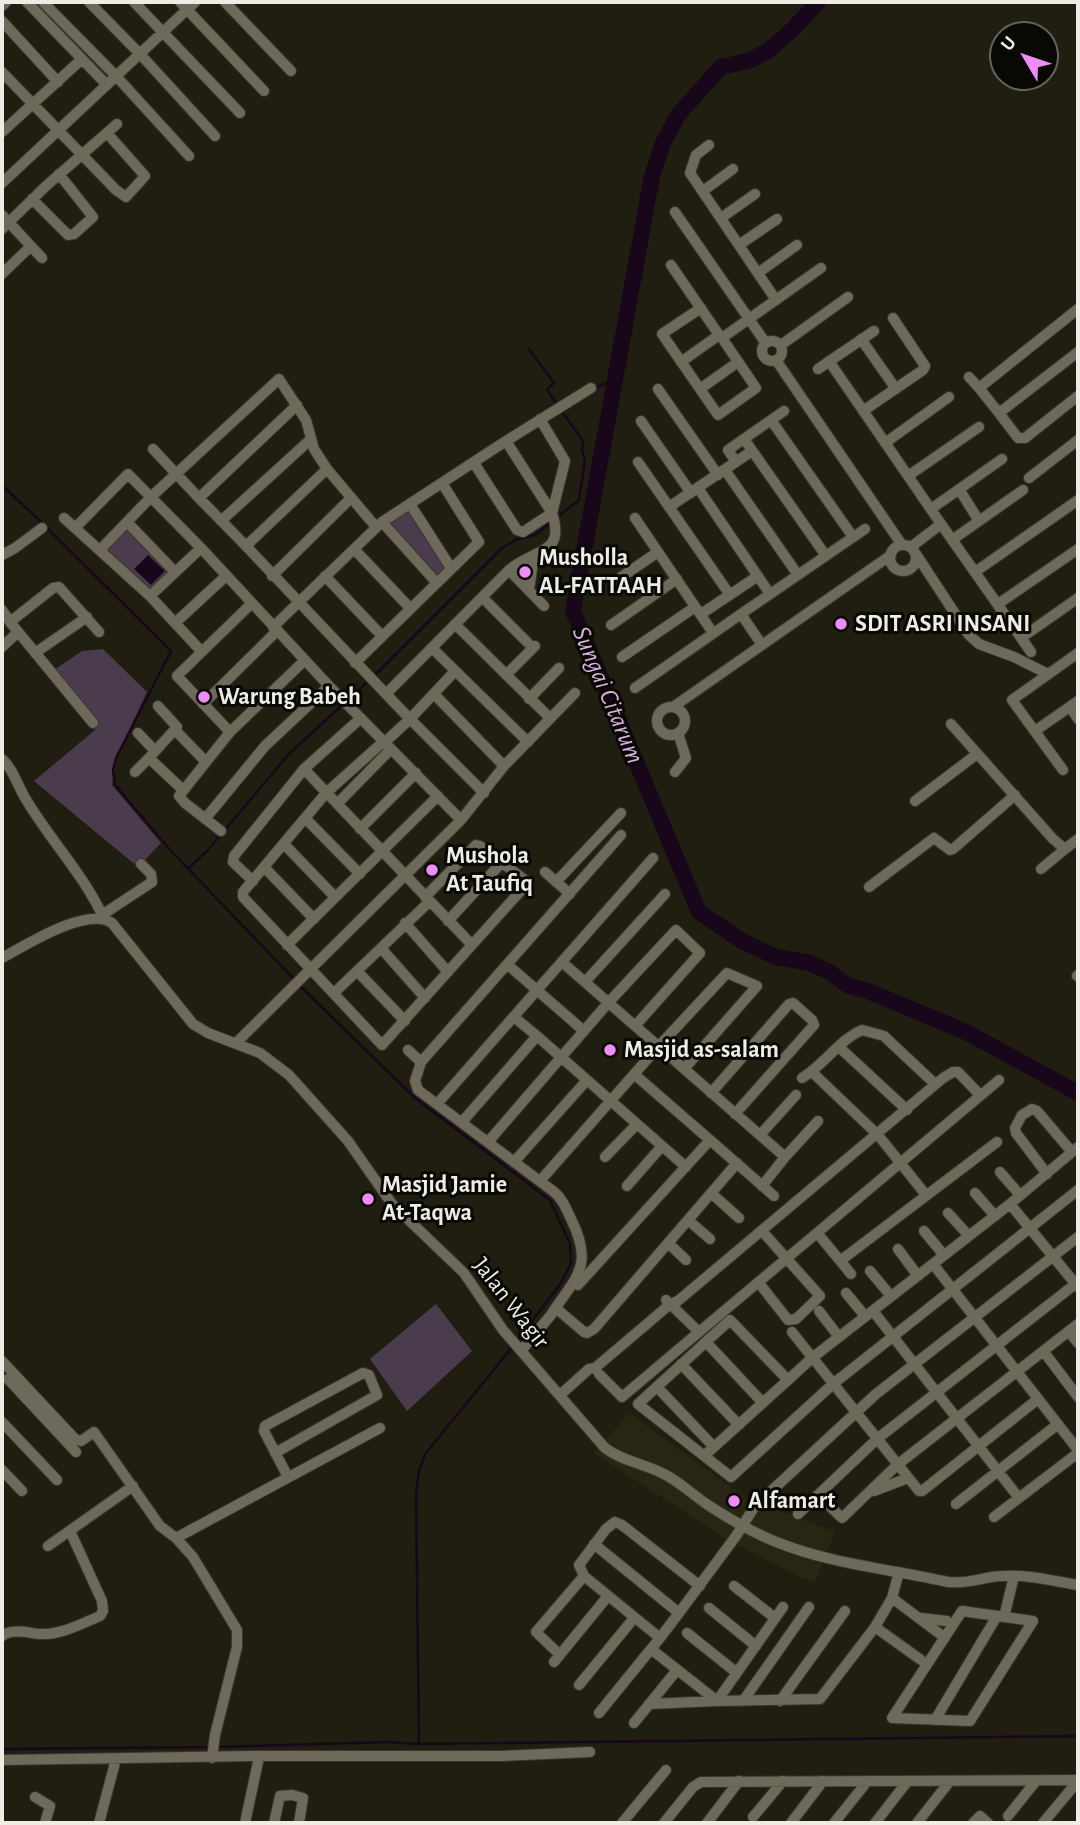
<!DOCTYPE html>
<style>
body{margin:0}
#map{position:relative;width:1080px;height:1825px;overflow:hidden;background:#201d11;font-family:"Alegreya Sans",sans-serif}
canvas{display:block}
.frame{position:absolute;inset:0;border:4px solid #eeece4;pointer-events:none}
.north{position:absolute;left:989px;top:21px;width:70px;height:70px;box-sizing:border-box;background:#080804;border:2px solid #64635e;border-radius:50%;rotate:309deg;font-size:19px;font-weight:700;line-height:28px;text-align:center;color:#eeece4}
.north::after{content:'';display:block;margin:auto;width:24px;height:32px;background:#ee8cf8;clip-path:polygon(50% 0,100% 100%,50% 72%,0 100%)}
</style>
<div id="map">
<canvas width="1080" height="1825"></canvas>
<div class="frame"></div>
<div class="north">U</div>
</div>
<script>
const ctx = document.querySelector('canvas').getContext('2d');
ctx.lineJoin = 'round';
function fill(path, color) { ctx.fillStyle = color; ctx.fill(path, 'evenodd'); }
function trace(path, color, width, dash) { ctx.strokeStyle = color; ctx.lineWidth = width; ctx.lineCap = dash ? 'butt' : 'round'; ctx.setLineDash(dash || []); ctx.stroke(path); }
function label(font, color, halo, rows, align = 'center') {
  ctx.font = font + ' "Alegreya Sans",sans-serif'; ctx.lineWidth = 6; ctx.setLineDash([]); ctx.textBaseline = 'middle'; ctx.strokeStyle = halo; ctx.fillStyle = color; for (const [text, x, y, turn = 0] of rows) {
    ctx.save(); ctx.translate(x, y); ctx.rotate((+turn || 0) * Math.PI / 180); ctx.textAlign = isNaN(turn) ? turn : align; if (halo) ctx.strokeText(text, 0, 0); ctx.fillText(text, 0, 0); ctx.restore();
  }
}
fill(new Path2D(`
 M629 1413 749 1500 762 1512 768 1506 835 1532 815 1582 802 1578 724 1538 594 1453Z`), '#282512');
fill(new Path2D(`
 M410 504 451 568 436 582 382 522Z
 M127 527 172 573 149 594 105 550Z
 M103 649 147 692 116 758 112 785 161 843 138 867 34 781 95 730 48 674 82 651Z
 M436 1304 472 1351 407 1411 370 1359Z`), '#4b3c4d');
fill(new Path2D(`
 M148 555 165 571 151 585 134 569Z`), '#18071a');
trace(new Path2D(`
 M529 349 554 383 547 389 557 405
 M594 388 616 379
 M2 485 42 523
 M560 515 579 500 585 460 582 450 583 441 561 410
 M47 528 171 651 116 758 113 770 115 785 171 851 295 980
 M376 674 502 548 518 539 535 535 549 524
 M351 698 366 683
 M188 869 208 850 288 755 340 707
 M299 985 415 1098 550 1200 570 1244 571 1263 561 1283 517 1341
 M419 1744 416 1494 419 1470 426 1453 513 1346
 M217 1747 387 1742 419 1744 1078 1736
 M2 1749 211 1747`), '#18071a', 2.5);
trace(new Path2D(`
 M818 2 793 29 768 51 748 61 721 67 678 115 663 143 652 176 573 611 699 912 742 941 776 957 810 963 829 972 849 986 868 991 966 1032 1078 1093`), '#18071a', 16);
const minor = new Path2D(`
 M27 2 107 85
 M43 2 116 76 189 156
 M89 2 140 54 215 136
 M134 2 240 113
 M180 2 264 91
 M225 2 291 71
 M2 6 6 2
 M2 21 58 82
 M2 72 116 190 126 197 145 176 107 133
 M2 132 82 59
 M709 145 696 155 690 173 776 300
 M2 183 195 2
 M703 191 733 169
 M32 199 68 235 74 234 93 217 59 174
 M675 212 765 342
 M2 215 42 258
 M721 218 755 194
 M2 229 46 186 117 124
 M739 245 777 219
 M671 265 719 335 722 338 756 388 718 415 662 334 701 308
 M758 273 797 245
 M2 274 31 246
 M722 338 821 268
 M861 339 896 389
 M762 351a10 10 0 1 1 20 0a10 10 0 1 1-20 0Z
 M781 345 848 297
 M1078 352 999 413 1018 438H1025L1078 396
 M776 360 902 545
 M829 361 941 524
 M681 362 719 335
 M818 369 874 331
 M969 377 979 388
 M658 389 718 475
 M700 389 738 362
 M863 411 923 370 925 366 893 318
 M999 413 979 388 1078 309
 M771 420 853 537
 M641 421 691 493
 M744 439 826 556
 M506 441 591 388
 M885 443 949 397
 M153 449 199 498 297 405
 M638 462 730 595
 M736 462 728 450 784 411
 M474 463 517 530 523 532 552 513 565 461 540 419
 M725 470 798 575
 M908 476 979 427
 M1029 478 1078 440
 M698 488 770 594
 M959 489 979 521
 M199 498 246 546
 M410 504 451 568
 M669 507 752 451
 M931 509 1002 459
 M64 518 150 596 201 548 329 686 461 820 504 766 575 693
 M635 518 713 633
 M221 521 311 439
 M127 522 175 572
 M382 522 436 582
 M376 527 327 469 246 546 386 694
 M75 528 128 474 201 548
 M952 540 1023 490
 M890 558a13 13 0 1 1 26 0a13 13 0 1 1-26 0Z
 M911 547 941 524 1031 652
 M354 549 410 608
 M100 550 151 497 279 379 306 420 314 449 327 469
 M916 554 969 635 979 644 1014 657 1048 674
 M2 555 15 548 42 528
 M509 570 544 606
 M975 572 1078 500
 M272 576 351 498
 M325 576 382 636
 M617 580 658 552
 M529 590 534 555
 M150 596 201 651
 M482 597 528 643
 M251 604 177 676 230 732 305 660
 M998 604 1078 549
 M2 610 10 622 53 588 59 587 99 632
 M701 614 758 576
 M741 614 865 529
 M10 622 93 723
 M175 623 226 576
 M455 624 550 718
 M611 625 677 579
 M273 627 382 522 506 441 552 513C566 555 535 548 509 570L386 694 410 719 384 743
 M1021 638 1078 598
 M2 647 18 632
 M432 648 528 742
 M35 653 87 617
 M622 657 695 607
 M355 663 479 542 442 483
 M455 671 410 719 484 793
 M506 675 535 646
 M635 688 741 614 762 645
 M434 694 504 766
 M529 699 559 668
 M203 704 277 631
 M158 706 177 727 149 758 183 790
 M673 707 891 555
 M1070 707 1078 719
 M657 721a14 14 0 1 1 28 0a14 14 0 1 1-28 0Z
 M951 724 1053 839 1065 849 1078 839
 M176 731 206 762
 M1035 731 1078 701
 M138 733 155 751
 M383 742 326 793 243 892V897L382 1045 525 886 526 881 480 846 476 845 425 897
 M2 759C13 769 16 782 24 796 48 838 84 874 104 919
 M304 769 472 945
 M1063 770 1012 700 1078 653
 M135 772 149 758
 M675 772 686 758 678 733
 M915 801 977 754
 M337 804 391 749
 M205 819 265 746 329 686
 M306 819 360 874
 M360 829 416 773
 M221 831 185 803 179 796 230 732
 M284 844 335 897
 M264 867 314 919
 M1041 869 1065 849
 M545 872 570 894
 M253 881 233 862 234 856 304 769 361 718
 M556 882 621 813
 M869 887 934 838 950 850 953 849 1015 795
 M102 915 152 882 151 874 141 864
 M448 921 503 861
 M405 923 448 972
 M287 945 438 796
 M381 948 425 998
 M2 958C26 945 87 906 112 923L193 1024 208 1033 260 1053 289 1075 348 1141 392 1204 464 1273 503 1330 605 1448C622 1461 645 1464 664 1474 680 1482 693 1495 708 1505 728 1518 752 1532 774 1541 829 1564 890 1569 948 1582 971 1584 981 1577 1002 1576 1027 1574 1053 1581 1078 1585
 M562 962 785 1157 762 1186
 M508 965 584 1031
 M357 971 405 1021
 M1077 976 1078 975
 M585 982 665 894
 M334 993 429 902
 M537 1036 686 1167
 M236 1043 461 820
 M839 1047 907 1110
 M408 1050 421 1062
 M812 1072 878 1135 926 1195
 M634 1074 710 1140
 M802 1078C823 1066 839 1040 862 1030L884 1036 935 1084
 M711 1093 789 1004 793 1003 812 1020 814 1025 735 1114
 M437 1104 653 858
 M462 1122 537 1036 514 1017
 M760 1135 796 1095
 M488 1142 608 1003 676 930 700 953 635 1026
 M1078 1147 1010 1204 812 1358 788 1380 730 1320 638 1404 731 1477 833 1384 1078 1190
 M605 1157 637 1124
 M785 1157 818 1121
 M514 1162 587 1080
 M1000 1172 1020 1195
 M1047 1174 1016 1133 1015 1128 1022 1115 1032 1109 1037 1111 1072 1152
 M540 1181 658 1047 727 973 757 986 684 1069
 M627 1186 662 1146
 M711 1193 739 1218
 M975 1193 995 1216
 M1010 1204 1078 1287
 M948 1213 969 1236
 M688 1220 710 1239
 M924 1231 943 1254
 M818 1234 851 1274
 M668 1243 686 1260
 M898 1249 918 1276
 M840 1261 997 1142
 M933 1264 1078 1450
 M870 1271 891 1296
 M759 1283 788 1320 796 1319 820 1296 762 1231
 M578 1285 710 1140 774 1196
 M846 1293 865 1316
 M557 1309 584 1332 587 1333 594 1329 737 1163
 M819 1311 839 1337
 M873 1311 1019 1498
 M552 1313C577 1276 594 1265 571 1219 566 1208 562 1198 553 1191L418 1090 415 1081 421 1062 621 835
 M699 1332 999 1080
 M792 1332 919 1491H922L1038 1399
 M1069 1332 1078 1343
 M706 1342 763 1403
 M521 1351 555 1310
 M1044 1352 1078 1397
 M2 1361 75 1439 81 1441 94 1432 160 1526 176 1538 193 1557 237 1630V1647L215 1735 212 1758
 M681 1364 739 1425
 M599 1374 622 1397 699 1332 666 1300
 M8 1379 76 1452
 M657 1387 714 1447
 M560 1395 589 1369 595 1368 668 1306 679 1300 943 1078 953 1072H958L980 1095
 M2 1422 57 1480
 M275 1453 377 1395 369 1375 363 1373 265 1426 264 1431 288 1477
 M704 1456 788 1380
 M2 1470 22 1491
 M874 1491 908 1478
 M818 1495 842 1518 897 1465 1078 1324
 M956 1504 1058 1424
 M798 1514 877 1439 1078 1282
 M994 1517 1078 1453
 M176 1538 380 1428
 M594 1544 679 1613 736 1536 755 1506 876 1394 1078 1237
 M48 1546 133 1486
 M700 1586 622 1525 615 1522 606 1529 579 1565 584 1576 660 1638 651 1649 717 1701 820 1699 875 1627 892 1598 899 1572
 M734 1586 775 1618
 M892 1598 940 1634
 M709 1608 756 1646
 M962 1611 1033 1621 970 1721 892 1718Z
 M1004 1617 1014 1576
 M921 1618 947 1621
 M875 1627 921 1660
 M687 1633 737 1673
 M2 1636C12 1628 28 1633 40 1634 61 1635 81 1624 100 1616L103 1611 102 1601 70 1531
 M660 1638 679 1613
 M560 1655 536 1632 584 1576
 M554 1662 608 1596
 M579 1685 634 1618
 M743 1701 809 1607
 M780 1701 845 1611
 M649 1704 717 1701 783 1607
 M599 1713 651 1649
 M935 1720 997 1616
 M634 1723 677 1670
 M2 1760 252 1756H501L590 1752
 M35 1797 50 1806 45 1823
 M1008 1816 1036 1781
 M753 1817 783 1781
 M99 1823 116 1759
 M245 1823 259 1757
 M274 1823 280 1796 292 1795 303 1798 299 1823
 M622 1823 666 1770
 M664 1823 693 1787 701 1782 1078 1780
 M707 1823 739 1781
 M791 1823 823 1781
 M834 1823 866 1783
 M875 1823 907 1782
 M917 1823 950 1781
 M973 1823 980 1816 988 1823
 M1043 1823 1078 1781`);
trace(minor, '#38362e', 12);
trace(minor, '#6d6a5c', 10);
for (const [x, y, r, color] of [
 [525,572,7,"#ee8cf8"],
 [841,624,7,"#ee8cf8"],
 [204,697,7,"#ee8cf8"],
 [432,870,7,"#ee8cf8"],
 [610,1050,7,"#ee8cf8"],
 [368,1199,7,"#ee8cf8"],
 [734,1501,7,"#ee8cf8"]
]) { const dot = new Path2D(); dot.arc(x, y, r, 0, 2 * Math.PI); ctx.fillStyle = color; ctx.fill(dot); trace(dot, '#080804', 2.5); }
label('bold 24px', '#eeece4', '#080804', [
 ["Musholla",539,558],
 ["AL-FATTAAH",539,586],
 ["SDIT ASRI INSANI",855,624],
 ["Warung Babeh",218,697],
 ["Mushola",446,856],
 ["At Taufiq",446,884],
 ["Masjid as-salam",624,1050],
 ["Masjid Jamie",382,1185],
 ["At-Taqwa",382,1213],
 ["Alfamart",748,1501]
], 'left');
label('24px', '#eeece4', '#080804', [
 ["Jalan Wagir",511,1303,52]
]);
label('italic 26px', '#d9b0dc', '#080804', [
 ["Sungai Citarum",608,695,67]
]);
</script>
